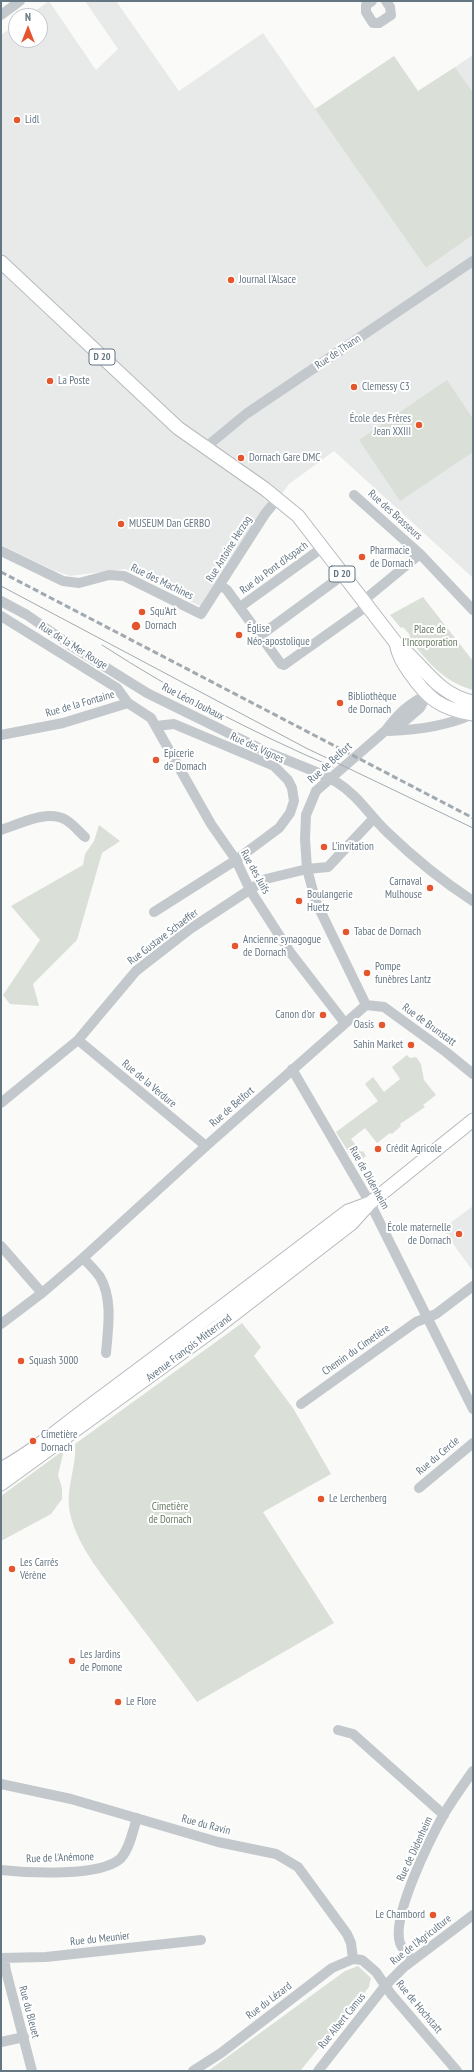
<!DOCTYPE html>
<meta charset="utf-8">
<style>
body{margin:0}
#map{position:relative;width:474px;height:2072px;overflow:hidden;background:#fafaf8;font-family:"PT Sans Narrow",sans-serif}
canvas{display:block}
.frame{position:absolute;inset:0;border:2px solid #657683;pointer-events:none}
.north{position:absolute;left:8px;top:8px;width:40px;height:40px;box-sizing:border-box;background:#fff;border:1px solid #c1c8cd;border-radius:50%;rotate:0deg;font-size:11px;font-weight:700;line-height:16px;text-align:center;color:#657683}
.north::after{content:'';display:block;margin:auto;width:14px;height:18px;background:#e4572e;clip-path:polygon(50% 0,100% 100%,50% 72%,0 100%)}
</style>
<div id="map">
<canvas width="474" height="2072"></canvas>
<div class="frame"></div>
<div class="north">N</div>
</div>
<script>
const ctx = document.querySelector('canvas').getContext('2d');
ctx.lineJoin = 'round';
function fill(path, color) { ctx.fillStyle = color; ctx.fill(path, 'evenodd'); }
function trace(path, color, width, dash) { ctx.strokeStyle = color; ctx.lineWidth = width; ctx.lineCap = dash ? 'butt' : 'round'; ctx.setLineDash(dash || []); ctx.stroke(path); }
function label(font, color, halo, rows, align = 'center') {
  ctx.font = font + ' "PT Sans Narrow",sans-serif'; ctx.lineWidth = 4; ctx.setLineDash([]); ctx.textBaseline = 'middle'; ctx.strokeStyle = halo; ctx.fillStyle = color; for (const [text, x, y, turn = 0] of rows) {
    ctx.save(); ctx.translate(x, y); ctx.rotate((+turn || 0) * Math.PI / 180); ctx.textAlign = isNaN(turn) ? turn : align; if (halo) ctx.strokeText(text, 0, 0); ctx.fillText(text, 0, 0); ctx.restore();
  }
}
fill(new Path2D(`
 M49 1 96 70 118 49 85 1H116L179 91 263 33 426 268 473 235V578L334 451 289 484 202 607 125 569 70 576 53 570 1 545V35L16 24V40H40V16H28Z
 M473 55V92L455 67Z
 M473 1206V1271L442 1229Z`), '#e8e9e9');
fill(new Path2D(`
 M394 56 418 91 455 67 473 92V235L426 268 315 109Z
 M447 380 473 419V452L400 501 359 440Z
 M423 597 473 661V690C443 682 426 660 408 637L410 635 403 627 401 628 390 615Z
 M99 825 120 841 102 853 77 940 33 984 39 1006 10 1004 3 995 40 940 11 906 83 865 85 854 94 841Z
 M407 1055 410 1058 416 1057 421 1064 424 1080 436 1095 423 1105 425 1107 400 1124 401 1126 392 1134 390 1133 377 1143 365 1128 351 1139 361 1152 363 1151 366 1156 356 1164 336 1132 378 1101 365 1084 373 1077 384 1092 400 1079 392 1067Z
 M242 1323 261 1347 254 1356 293 1408 331 1474 263 1512 334 1623 197 1702C174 1670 150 1639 126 1607 105 1578 78 1549 70 1513 65 1489 77 1467 75 1444Z
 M64 1450 58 1475 62 1488V1499L51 1514 1 1541V1496Z
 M358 1966 371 1978 369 1987 300 2071H208L345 1971Z`), '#dadfd7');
const major = new Path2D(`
 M1 262 178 428 265 489 298 516 396 643C423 664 436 694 473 702
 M396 643C398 655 403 663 410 673 428 699 441 709 473 714
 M1 1469C39 1448 72 1418 107 1393 188 1333 268 1272 348 1211L370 1203
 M1 1484 216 1328 352 1223 370 1203 473 1120`);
trace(major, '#b5babe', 15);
trace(new Path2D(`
 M372 1 366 5V12L373 23H379L391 15 390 7 386 1
 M1 15 20 1
 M206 447 246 414 473 261
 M354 495 420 554 473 610
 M1 551 63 581 79 583 109 575 124 576 201 614 265 514 278 498
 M220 585 227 590 281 664 284 665 367 606
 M1 601 27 615 70 645 147 693 267 752 321 774
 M363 601 420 554
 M240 607 322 548
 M1 616 117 688 128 703 151 718 211 824 236 860 250 890 290 952 344 1022
 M261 635 343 575
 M386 730C398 714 409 703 427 695
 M389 731C417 730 447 726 473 714
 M1 735 63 723 128 703
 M335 781C359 796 368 814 387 832 414 858 442 881 473 901
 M1 830C20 824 47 809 66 820 73 824 79 832 85 837
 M154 912 236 860 279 828 290 813 294 801 292 788 288 780 274 766 174 724 156 726
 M366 1005 316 902 307 869 328 867 374 818
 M366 1005 384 1007 446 1052 473 1074
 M78 1040 206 1146
 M292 1069 370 1203 473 1409
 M1 1103 78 1040 136 971 190 929 266 879 307 869 305 839 306 815 316 791 385 731 406 720 420 708 427 695 436 684
 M1 1246 42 1293
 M83 1258C89 1264 95 1270 100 1277 113 1299 108 1328 106 1353
 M1 1324 42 1293 83 1258 206 1146 366 1005
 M301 1404 416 1322 436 1314 473 1286
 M419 1488 473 1443
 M338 1730 353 1734 444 1815
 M1 1784 71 1799 218 1842 276 1854 298 1867 347 1934 351 1943 353 1959
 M1 1870C29 1873 101 1877 121 1858 130 1848 133 1830 137 1818
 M1 1958 46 1957 201 1940
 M4 1958 6 1971 32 2071
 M412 1960C408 1955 402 1949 400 1943 391 1917 430 1839 444 1814 453 1799 463 1785 473 1771
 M1 2042 24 2037
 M193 2071 221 2053 332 1968 353 1959 362 1960 376 1972 391 1994 457 2071
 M318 2071 385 1986 404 1967 473 1915`), '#c3c8cc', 10);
trace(major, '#fff', 13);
trace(new Path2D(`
 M1 586 306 748 473 828
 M102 645C176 693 252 732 333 767`), '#a2aab0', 1);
trace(new Path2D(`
 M1 572 473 818`), '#a2aab0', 3, [6, 3]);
trace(new Path2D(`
 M321 774 335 781`), '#c3c8cc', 10);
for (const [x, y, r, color] of [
 [17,120,4,"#e4572e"],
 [231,280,4,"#e4572e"],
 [50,381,4,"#e4572e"],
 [354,387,4,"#e4572e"],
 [419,425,4,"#e4572e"],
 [241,458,4,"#e4572e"],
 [121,524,4,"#e4572e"],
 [362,557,4,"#e4572e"],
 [142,612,4,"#e4572e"],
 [136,626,5,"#e4572e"],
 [239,635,4,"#e4572e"],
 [340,703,4,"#e4572e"],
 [156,760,4,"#e4572e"],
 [324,847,4,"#e4572e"],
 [430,888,4,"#e4572e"],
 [299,901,4,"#e4572e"],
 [346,932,4,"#e4572e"],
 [235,946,4,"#e4572e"],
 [367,973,4,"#e4572e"],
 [323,1015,4,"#e4572e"],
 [382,1025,4,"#e4572e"],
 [411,1045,4,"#e4572e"],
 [378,1149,4,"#e4572e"],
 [459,1234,4,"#e4572e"],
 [21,1361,4,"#e4572e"],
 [33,1441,4,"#e4572e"],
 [321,1499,4,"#e4572e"],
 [12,1569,4,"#e4572e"],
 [72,1661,4,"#e4572e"],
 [118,1702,4,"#e4572e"],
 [433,1915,4,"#e4572e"]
]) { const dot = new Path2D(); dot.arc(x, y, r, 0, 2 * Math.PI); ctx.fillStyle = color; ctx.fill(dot); trace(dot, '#fff', 1.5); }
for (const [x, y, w] of [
 [102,357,26],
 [342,574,26]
]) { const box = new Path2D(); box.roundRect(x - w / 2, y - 8, w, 16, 3); ctx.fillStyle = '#fff'; ctx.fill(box); trace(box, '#657683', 1); }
label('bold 10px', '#657683', null, [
 ["D 20",102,357],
 ["D 20",342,574]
]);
label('11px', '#657683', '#fff', [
 ["Lidl",25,120],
 ["Journal l'Alsace",239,280],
 ["La Poste",58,381],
 ["Clemessy C3",362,387],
 ["École des Frères",411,419,"right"],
 ["Jean XXIII",411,432,"right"],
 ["Dornach Gare DMC",249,458],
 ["MUSEUM Dan GERBO",129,524],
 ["Pharmacie",370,551],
 ["de Dornach",370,564],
 ["Squ'Art",150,612],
 ["Dornach",145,626],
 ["Église",247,629],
 ["Néo-apostolique",247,642],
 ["Bibliothèque",348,697],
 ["de Dornach",348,710],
 ["Epicerie",164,754],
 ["de Domach",164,767],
 ["L'invitation",332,847],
 ["Carnaval",422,882,"right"],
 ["Mulhouse",422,895,"right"],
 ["Boulangerie",307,895],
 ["Huetz",307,908],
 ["Tabac de Dornach",354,932],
 ["Ancienne synagogue",243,940],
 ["de Dornach",243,953],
 ["Pompe",375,967],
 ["funèbres Lantz",375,980],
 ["Canon d'or",315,1015,"right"],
 ["Oasis",374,1025,"right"],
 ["Sahin Market",403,1045,"right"],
 ["Crédit Agricole",386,1149],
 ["École maternelle",451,1228,"right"],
 ["de Dornach",451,1241,"right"],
 ["Squash 3000",29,1361],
 ["Cimetière",41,1435],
 ["Dornach",41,1448],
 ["Le Lerchenberg",329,1499],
 ["Les Carrés",20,1563],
 ["Vérène",20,1576],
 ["Les Jardins",80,1655],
 ["de Pomone",80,1668],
 ["Le Flore",126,1702],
 ["Le Chambord",425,1915,"right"]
], 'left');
label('11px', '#657683', '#fff', [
 ["Rue de Thann",338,352,-34],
 ["Rue des Brasseurs",395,515,42],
 ["Rue Antoine Herzog",229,549,-58],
 ["Rue du Pont d'Aspach",274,568,-36],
 ["Rue des Machines",162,582,26],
 ["Rue de la Mer Rouge",73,646,32],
 ["Rue Léon Jouhaux",193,702,27],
 ["Rue de la Fontaine",80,704,-16],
 ["Rue des Vignes",257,748,25],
 ["Rue de Belfort",330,763,-42],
 ["Rue des Juifs",255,872,61],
 ["Rue Gustave Schaeffer",163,937,-37],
 ["Rue de Brunstatt",429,1025,36],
 ["Rue de la Verdure",149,1084,40],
 ["Rue de Belfort",232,1107,-41],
 ["Rue de Didenheim",369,1178,61],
 ["Avenue François Mitterrand",189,1348,-37],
 ["Chemin du Cimetière",356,1350,-35],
 ["Rue du Cercle",438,1456,-40],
 ["Rue du Ravin",206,1825,15],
 ["Rue de Didenheim",415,1849,-65],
 ["Rue de l'Anémone",60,1858,-2],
 ["Rue du Meunier",100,1939,-6],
 ["Rue de l'Agriculture",421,1940,-38],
 ["Rue du Lézard",269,2001,-37],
 ["Rue de Hochstatt",419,2007,50],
 ["Rue du Bleuet",29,2012,75],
 ["Rue Albert Camus",342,2021,-51]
]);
label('11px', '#687a64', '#fff', [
 ["Place de",430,630],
 ["l'Incorporation",430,643],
 ["Cimetière",170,1507],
 ["de Dornach",170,1520]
]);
</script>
